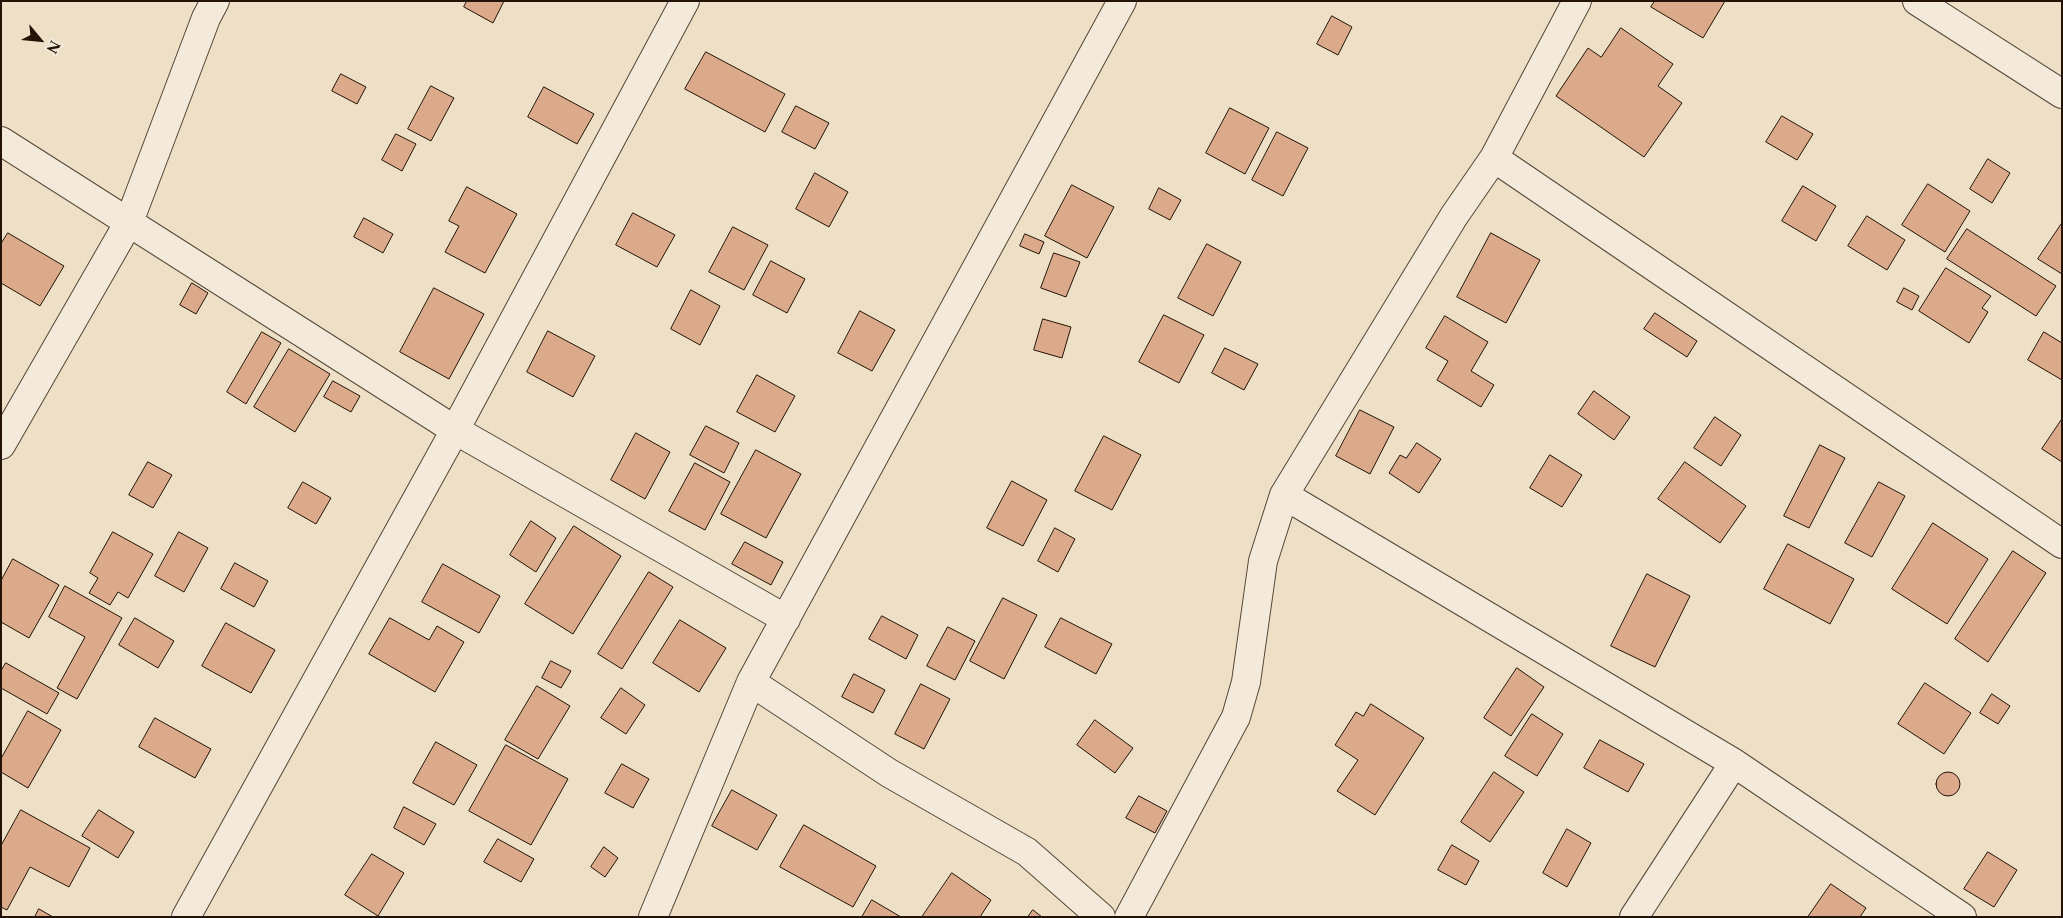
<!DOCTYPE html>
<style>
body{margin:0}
#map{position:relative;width:2063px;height:918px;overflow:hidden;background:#eedfc7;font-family:"Libre Caslon Text",serif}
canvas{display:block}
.frame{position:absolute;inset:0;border:2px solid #231304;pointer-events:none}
.north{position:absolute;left:15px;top:15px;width:50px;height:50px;-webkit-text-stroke:4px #f4eadb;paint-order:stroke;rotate:118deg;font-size:14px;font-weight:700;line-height:20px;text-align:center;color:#231304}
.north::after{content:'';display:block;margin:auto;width:18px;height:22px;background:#231304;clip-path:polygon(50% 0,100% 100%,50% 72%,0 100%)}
</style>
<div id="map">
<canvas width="2063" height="918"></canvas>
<div class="frame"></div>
<div class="north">N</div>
</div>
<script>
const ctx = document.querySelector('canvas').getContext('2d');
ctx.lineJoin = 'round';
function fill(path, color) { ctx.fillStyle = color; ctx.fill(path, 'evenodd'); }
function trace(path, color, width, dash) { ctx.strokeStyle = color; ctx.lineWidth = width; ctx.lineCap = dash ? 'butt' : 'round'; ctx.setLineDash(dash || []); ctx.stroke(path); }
const building = new Path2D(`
 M467 1H504L493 23 464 7Z
 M1655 1H1725L1703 38 1651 7Z
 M1332 16 1352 27 1338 55 1317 44Z
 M1621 28 1673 64 1658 86 1682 103 1644 157 1556 96 1588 48 1601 57Z
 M706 52 785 94 765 132 685 89Z
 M341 74 366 87 357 104 332 91Z
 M431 86 454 98 431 141 408 129Z
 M544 87 594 114 577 144 528 117Z
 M796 106 829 123 815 149 782 132Z
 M1230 108 1269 128 1245 174 1206 153Z
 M1782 116 1813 134 1797 160 1766 142Z
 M1277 132 1308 148 1283 196 1252 180Z
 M396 134 416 144 402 171 382 160Z
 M1988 159 2010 173 1992 203 1970 189Z
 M815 173 848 192 829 227 796 209Z
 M1928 184 1970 211 1945 252 1902 225Z
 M1072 185 1114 207 1087 258 1045 236Z
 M1803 186 1836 206 1816 241 1782 221Z
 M467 187 517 214 485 273 445 252 459 226 449 221Z
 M1159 188 1181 200 1170 220 1149 209Z
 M633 213 675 235 657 267 616 245Z
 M1867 216 1905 240 1887 270 1848 246Z
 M364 218 393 234 383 253 354 237Z
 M2062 223V274L2038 259Z
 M733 227 768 245 744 290 709 272Z
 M1967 229 2056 286 2036 316 1947 259Z
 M8 233 64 266 40 306 1 283V244Z
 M1491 233 1540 260 1506 323 1457 297Z
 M1025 234 1044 242 1039 254 1020 246Z
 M1207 244 1241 262 1213 316 1178 298Z
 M1054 253 1080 262 1066 297 1041 288Z
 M771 261 805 279 787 313 753 295Z
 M1946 268 1991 296 1982 308 1988 312 1969 343 1919 311Z
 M192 283 208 293 196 314 180 305Z
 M434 288 484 314 449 379 400 352Z
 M1904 288 1919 296 1912 310 1897 302Z
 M691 290 720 306 700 345 671 329Z
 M860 311 895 330 872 371 838 353Z
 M1655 313 1697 341 1687 357 1644 329Z
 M1164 315 1204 335 1179 383 1139 362Z
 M1445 316 1488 342 1471 371 1494 385 1481 407 1437 380 1448 361 1426 348Z
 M1043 319 1071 327 1062 358 1034 350Z
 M548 331 595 356 573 397 527 372Z
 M262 332 281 343 246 404 227 392Z
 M2044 332 2062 343V380L2028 360Z
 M1225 348 1258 364 1244 390 1212 373Z
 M289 349 330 374 295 432 254 407Z
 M757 375 795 396 775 432 737 412Z
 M333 381 360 396 351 412 324 397Z
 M1594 391 1630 417 1614 440 1578 414Z
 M1360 410 1394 427 1370 474 1336 456Z
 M1715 417 1741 435 1721 466 1694 448Z
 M2062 419V462L2042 449Z
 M706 426 739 443 724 473 690 455Z
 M636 433 670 452 645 499 611 480Z
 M1104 436 1141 455 1112 510 1075 491Z
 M1417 443 1441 459 1419 493 1389 473 1400 455 1406 458Z
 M1820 445 1845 458 1809 528 1784 516Z
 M756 450 801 474 766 538 721 514Z
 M1550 455 1582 475 1562 507 1530 488Z
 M148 462 172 475 153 508 129 495Z
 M1685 462 1746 506 1720 543 1658 499Z
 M695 463 730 482 705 530 669 511Z
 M1012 481 1047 500 1023 546 987 528Z
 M303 482 331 498 316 524 288 508Z
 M1879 482 1905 496 1872 557 1845 543Z
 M531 521 556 538 536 572 510 555Z
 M1933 523 1988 559 1947 624 1892 589Z
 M574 526 621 556 573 634 525 604Z
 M1055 528 1075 539 1058 572 1038 561Z
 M113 532 153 554 128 598 118 592 110 605 89 593 98 578 90 573Z
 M179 532 208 548 184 592 155 576Z
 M745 542 783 562 771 585 732 564Z
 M1788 544 1854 579 1830 624 1764 589Z
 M2013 551 2046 573 1988 662 1955 639Z
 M13 559 59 585 29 638 1 622V581Z
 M235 563 268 581 254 607 221 589Z
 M443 564 500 596 479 633 422 602Z
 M649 572 673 587 622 669 598 654Z
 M1647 574 1690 596 1655 667 1611 646Z
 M65 586 122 618 77 699 57 688 85 637 49 617Z
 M1003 598 1037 615 1004 679 970 661Z
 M882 616 918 635 906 659 869 639Z
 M135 618 174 641 158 668 119 645Z
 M390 618 429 640 437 626 464 642 435 692 369 654Z
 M1061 618 1112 644 1096 674 1045 647Z
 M680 620 726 648 699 692 653 663Z
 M226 623 275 650 251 693 202 666Z
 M948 627 975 641 955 680 927 666Z
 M551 661 571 671 561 688 542 678Z
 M6 663 59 693 47 714 1 688V671Z
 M1517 668 1544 687 1511 736 1484 718Z
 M854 674 885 690 873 713 842 697Z
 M1925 683 1971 713 1944 754 1898 724Z
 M921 684 950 699 924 749 895 734Z
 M537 686 570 706 538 759 505 740Z
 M621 688 645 705 626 734 601 718Z
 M1992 694 2010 706 1998 724 1980 713Z
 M1371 704 1424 738 1375 815 1337 791 1358 760 1335 745 1356 712 1363 716Z
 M28 711 61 730 28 788 1 772V759Z
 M1532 714 1563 734 1537 776 1505 756Z
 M155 718 211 749 195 778 139 747Z
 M1095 720 1133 748 1115 773 1077 745Z
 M1600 740 1644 764 1628 792 1584 768Z
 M436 742 477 765 454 805 413 783Z
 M506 745 568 779 531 845 469 811Z
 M622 764 649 779 633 808 605 793Z
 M1936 784a12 12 0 1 1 24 0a12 12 0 1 1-24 0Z
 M1494 772 1524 792 1490 842 1461 822Z
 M732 790 777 815 757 850 712 826Z
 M1139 796 1167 811 1155 833 1126 818Z
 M404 807 436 824 424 845 394 828Z
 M21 810 90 848 69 887 30 867 7 910 1 907V846Z
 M99 810 134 832 118 858 82 836Z
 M804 825 876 866 853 907 780 867Z
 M1567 829 1591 843 1567 887 1543 873Z
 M498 839 534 859 521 882 484 862Z
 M1452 845 1479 861 1466 885 1438 870Z
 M604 847 618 858 605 877 591 867Z
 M1988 852 2017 870 1994 907 1964 889Z
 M372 854 404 873 378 916 345 895Z
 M952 873 991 900 980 917H922Z
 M1831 884 1866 908 1860 917H1808Z
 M872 900 901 917H862Z
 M39 909 53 917H35Z
 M1033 910 1042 917H1028Z`);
fill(building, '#daaa8b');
trace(building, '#231304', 1);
const minor = new Path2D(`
 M1917 1 2062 94
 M1 141 455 430 786 619
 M1494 158 2062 544
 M1 445 129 222 206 18 215 1
 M1284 495 1734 763 1962 917
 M751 682 889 773 1027 852 1101 917
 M186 917 455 430 685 1
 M653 917 751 682 1122 1
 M1129 917 1236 717 1246 682 1263 561 1284 495 1454 216 1494 158 1577 1
 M1634 917 1734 763`);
trace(minor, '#564635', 30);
trace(minor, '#f4eadb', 28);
</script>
